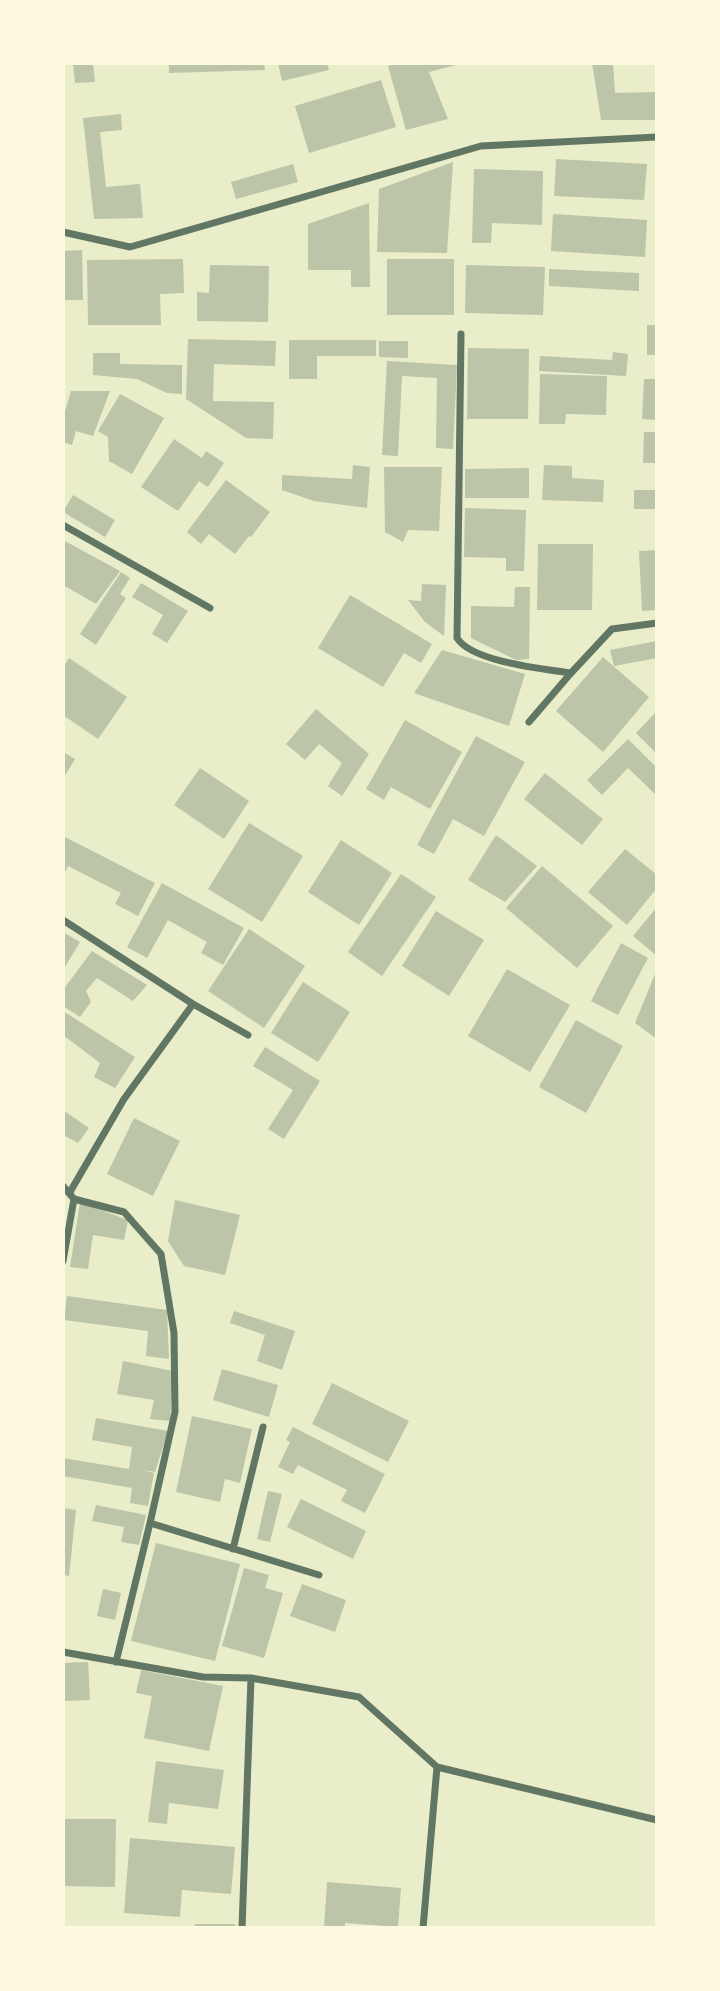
<!DOCTYPE html>
<style>
body{margin:0}
#map{position:relative;width:720px;height:1991px;overflow:hidden;background:#e9edc9;font-family:Merriweather,serif}
canvas{display:block}
.frame{position:absolute;inset:0;border:65px solid #fefae0;pointer-events:none}
</style>
<div id="map">
<canvas width="720" height="1991"></canvas>
<div class="frame"></div>
</div>
<script>
const ctx = document.querySelector('canvas').getContext('2d');
ctx.lineJoin = 'round';
function fill(path, color) { ctx.fillStyle = color; ctx.fill(path, 'evenodd'); }
function trace(path, color, width, dash) { ctx.strokeStyle = color; ctx.lineWidth = width; ctx.lineCap = dash ? 'butt' : 'round'; ctx.setLineDash(dash || []); ctx.stroke(path); }
fill(new Path2D(`
 M73 63H93L95 82 75 83Z
 M169 63H264L265 70 169 73Z
 M278 63H327L329 70 282 81Z
 M399 63H464L429 72 448 119 406 130 388 66Z
 M592 63H613L615 93 657 92V120H601Z
 M381 80 396 127 309 153 295 106Z
 M121 114 122 130 100 132 106 187 140 184 143 218 94 219 83 118Z
 M556 159 647 164 644 200 554 196Z
 M453 162 447 253 377 252 379 189Z
 M293 164 298 182 236 199 231 182Z
 M474 169 543 171 542 225 492 223 491 243H472Z
 M369 203 370 287H351V270H308V224Z
 M553 214 647 220 645 257 551 251Z
 M82 250 83 300H63V251Z
 M183 259 184 293 160 294 161 325H88L87 260Z
 M387 259H454V315H387Z
 M210 265 269 266 268 322 197 321V292L209 293Z
 M466 265 545 267 543 315 465 313Z
 M549 269 639 273V291L549 286Z
 M647 325H657V355H647Z
 M188 339 276 341 275 366 214 364 213 401 274 402 273 439 246 438 186 399Z
 M289 340H376V356H317V379H289Z
 M379 341H408V358L379 357Z
 M468 348 529 349 528 419H467Z
 M613 352 628 354 626 376 539 371 540 356 612 360Z
 M93 353H120V364L182 365V394L167 393 137 379 93 375Z
 M387 361 457 365 453 449 436 448 437 378 402 376 398 456 382 455Z
 M540 374 607 376 606 415 566 414 565 424H539Z
 M644 379H657V420L642 419Z
 M71 391H110L93 436 76 431 72 445 63 442V418Z
 M120 394 164 418 132 474 109 461 108 437 98 431Z
 M644 432H657V463H643Z
 M174 439 202 458 206 451 224 463 208 487 199 481 178 511 141 487Z
 M353 465 370 467 367 508 314 501 282 490V475L352 479Z
 M544 465 572 466V478L604 480 603 502 542 500Z
 M384 467H442L439 531 408 530 403 542 385 532Z
 M529 468V498H465V469Z
 M226 480 270 512 251 537 249 536 235 554 209 534 201 544 187 532Z
 M634 490H657V509H634Z
 M73 495 115 520 105 537 63 512Z
 M465 508 526 510 524 571H506V558L464 557Z
 M63 540 120 571 96 604 63 585Z
 M538 544H593L592 610H537Z
 M657 550V610L642 611 639 551Z
 M121 572 130 578 120 594 126 598 96 645 80 634Z
 M141 583 188 611 167 643 152 634 163 615 132 597Z
 M422 584 446 585 444 636 425 622 408 600 421 601Z
 M515 587H530L529 659 516 660 471 638V606L514 607Z
 M350 595 432 644 421 663 404 653 383 687 318 648Z
 M657 641V658L614 666 610 650Z
 M442 650 525 674 509 726 414 693Z
 M603 657 649 697 603 752 556 711Z
 M69 658 127 697 98 739 63 715V667Z
 M316 709 369 754 342 796 328 786 342 763 319 744 305 760 286 744Z
 M657 711V754L636 733Z
 M405 720 462 752 430 809 391 787 384 800 366 789Z
 M476 736 525 762 484 836 453 819 434 854 417 845Z
 M628 739 657 768V796L628 768 602 795 587 780Z
 M63 752 75 759 63 779Z
 M200 768 249 801 224 839 174 805Z
 M545 773 603 819 582 845 524 799Z
 M249 823 303 856 262 922 208 889Z
 M496 835 537 866 505 902 468 880Z
 M63 836 155 883 138 916 115 904 121 893 68 866 63 876Z
 M341 840 392 873 359 925 308 892Z
 M625 849 657 875V888L627 925 588 892Z
 M542 866 613 926 577 968 506 908Z
 M401 874 436 897 382 976 348 952Z
 M162 883 244 928 223 965 201 953 207 942 168 920 147 958 127 947Z
 M657 907V956L633 936Z
 M436 911 484 940 449 996 402 966Z
 M249 929 305 966 264 1028 208 991Z
 M63 932 80 942 63 970Z
 M621 943 648 958 618 1015 591 1001Z
 M92 951 147 985 133 1001 97 978 86 991 91 1002 80 1017 63 1006V990Z
 M507 969 570 1005 530 1072 468 1036Z
 M657 969V1039L635 1023Z
 M303 982 350 1012 318 1062 271 1033Z
 M63 1011 135 1057 115 1088 94 1077 100 1063 63 1035Z
 M576 1020 623 1046 586 1113 539 1087Z
 M265 1047 320 1081 284 1139 268 1129 293 1090 253 1066Z
 M63 1110 89 1128 78 1143 63 1135Z
 M134 1118 180 1141 153 1196 107 1174Z
 M175 1200 240 1215 225 1275 184 1266 168 1241Z
 M80 1202 128 1220 124 1240 93 1235 88 1269 70 1267Z
 M67 1296 167 1310 169 1359 146 1356 148 1331 64 1320Z
 M234 1311 295 1331 282 1370 257 1361 265 1335 230 1323Z
 M123 1361 173 1371 170 1421 150 1419 154 1400 117 1394Z
 M222 1369 278 1385 269 1417 213 1400Z
 M332 1383 409 1421 388 1462 312 1424Z
 M192 1416 252 1429 240 1483 225 1479 220 1502 176 1492Z
 M96 1418 168 1431 155 1472 142 1470 154 1473 148 1506 130 1503 132 1488 63 1476V1458L129 1469 132 1447 92 1440Z
 M293 1427 385 1474 365 1513 341 1501 347 1490 298 1465 293 1474 278 1467 290 1442 286 1440Z
 M268 1491 282 1494 270 1542 257 1539Z
 M301 1499 366 1531 353 1559 287 1527Z
 M96 1505 146 1515 139 1545 121 1542 124 1527 92 1521Z
 M63 1508 76 1510 69 1576 63 1575Z
 M156 1543 240 1564 215 1661 131 1641Z
 M244 1568 269 1575 265 1588 283 1593 264 1658 222 1646Z
 M302 1584 346 1600 335 1632 290 1616Z
 M103 1589 121 1593 115 1620 97 1616Z
 M88 1662 90 1700 63 1701V1663Z
 M141 1670 223 1686 209 1751 144 1738 152 1696 136 1693Z
 M156 1761 224 1770 218 1809 169 1803 167 1824 148 1822Z
 M63 1819H116L115 1887 63 1886Z
 M130 1838 235 1847 231 1894 182 1890 180 1917 124 1913Z
 M327 1882 401 1888 398 1927 345 1923V1928H324Z
 M195 1924H235V1928H195Z`), '#bcc5a7');
trace(new Path2D(`
 M63 232 130 247 481 146 657 137
 M461 334 457 638C472 662 544 669 571 673
 M63 525 210 608
 M529 722 571 673 612 629 657 623
 M63 920 193 1004 248 1035
 M63 1186 74 1199 124 1212 161 1254 174 1333 175 1412 150 1523 116 1662
 M70 1192 124 1099 193 1004
 M63 1261 74 1199
 M150 1523 319 1575
 M233 1549 263 1427
 M63 1652 203 1677 251 1678 359 1697 437 1767 657 1820
 M242 1928 251 1678
 M423 1928 437 1767`), '#617663', 7);
</script>
